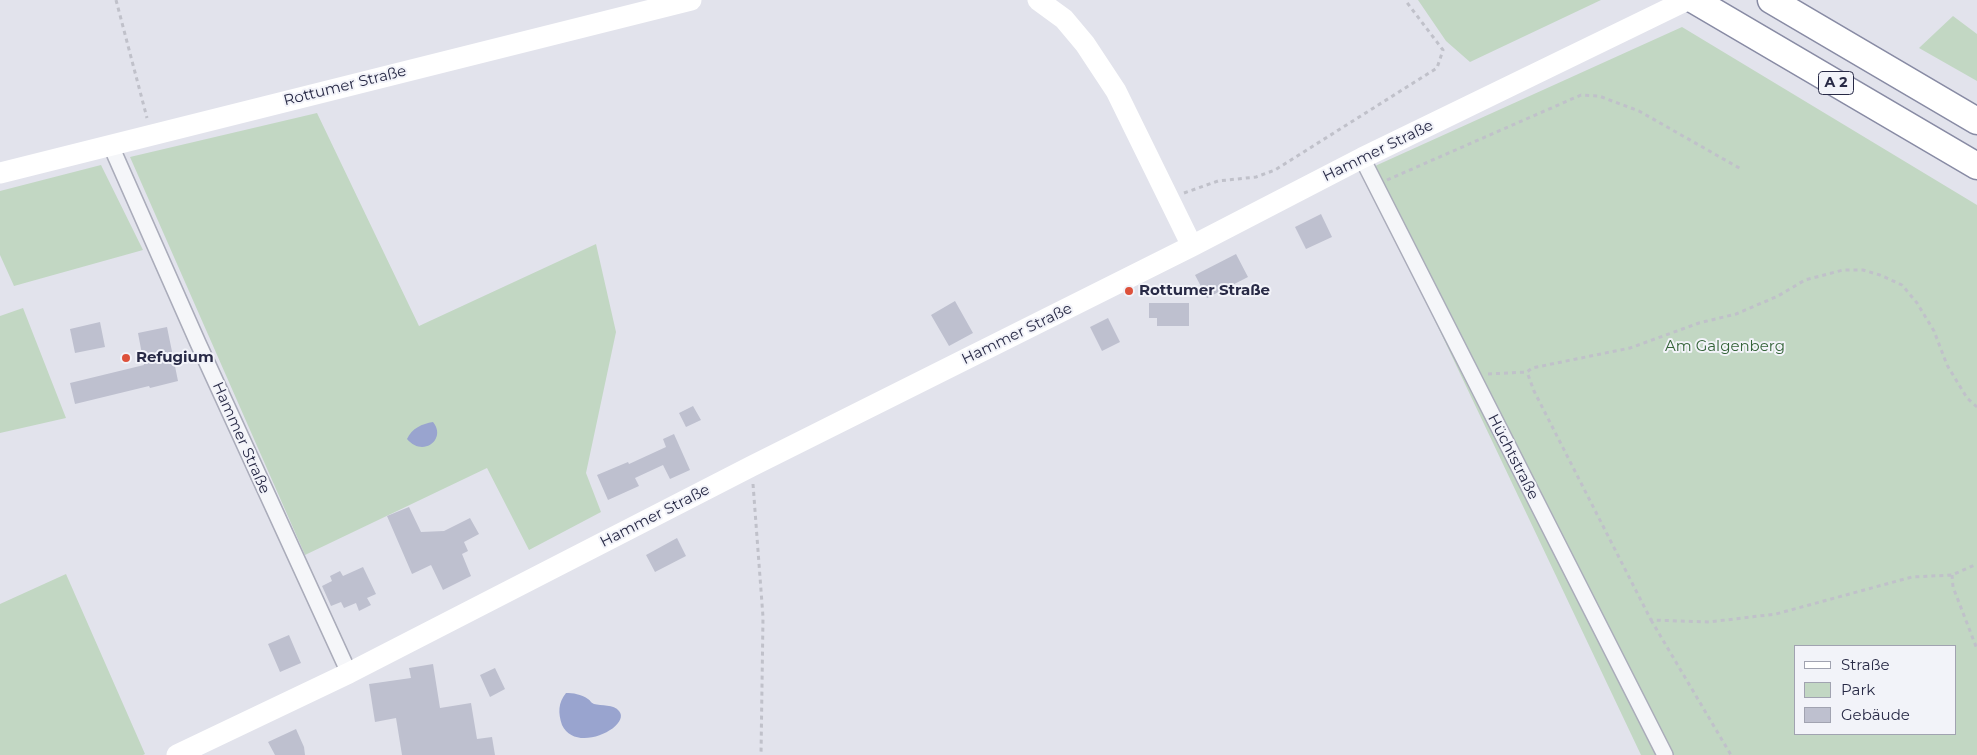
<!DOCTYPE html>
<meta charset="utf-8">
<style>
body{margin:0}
#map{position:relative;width:1977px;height:755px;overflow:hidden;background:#e2e3ec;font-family:Montserrat,sans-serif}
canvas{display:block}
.legend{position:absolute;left:1794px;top:645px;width:162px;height:90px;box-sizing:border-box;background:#f2f3f9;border:1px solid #a1a3b1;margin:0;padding:6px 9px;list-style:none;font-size:15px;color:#282a46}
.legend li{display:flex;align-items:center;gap:10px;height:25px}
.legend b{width:25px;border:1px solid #a1a3b1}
</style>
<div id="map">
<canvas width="1977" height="755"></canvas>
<ul class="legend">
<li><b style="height:6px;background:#fff"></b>Straße</li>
<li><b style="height:14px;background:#c2d7c3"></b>Park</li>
<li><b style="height:14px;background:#bec0cf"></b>Gebäude</li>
</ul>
</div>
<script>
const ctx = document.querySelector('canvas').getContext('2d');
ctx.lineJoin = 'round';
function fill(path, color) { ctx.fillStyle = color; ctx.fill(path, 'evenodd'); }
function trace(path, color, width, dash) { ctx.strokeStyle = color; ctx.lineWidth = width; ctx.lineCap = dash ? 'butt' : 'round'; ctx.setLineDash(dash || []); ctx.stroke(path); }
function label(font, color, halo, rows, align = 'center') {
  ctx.font = font + ' Montserrat,sans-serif'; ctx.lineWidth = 4; ctx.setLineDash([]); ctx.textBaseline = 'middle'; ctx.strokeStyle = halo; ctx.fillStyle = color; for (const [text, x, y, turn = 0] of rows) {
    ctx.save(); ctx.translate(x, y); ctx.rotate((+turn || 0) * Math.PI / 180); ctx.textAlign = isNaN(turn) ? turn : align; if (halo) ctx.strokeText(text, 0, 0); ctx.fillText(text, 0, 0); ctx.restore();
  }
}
fill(new Path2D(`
 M1418 0H1601L1470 62 1446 41Z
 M1953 16 1977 34V81L1919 48Z
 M1682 27 1977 205V755H1641L1364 171ZM1796 646H1956V734H1796Z
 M317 113 419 326 596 244 616 332 586 473 601 512 529 550 487 468 305 555 130 157Z
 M101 165 143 250 14 286 0 255V191Z
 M23 308 66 418 0 433V316Z
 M66 574 145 754 143 755H0V604Z`), '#c2d7c3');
fill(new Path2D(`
 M433 422C447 439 423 458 407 439 412 428 422 424 433 422Z
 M566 693C573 693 581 694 588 699 591 701 590 702 594 704 601 706 614 704 619 711 632 726 576 755 562 725 558 713 558 703 566 693Z`), '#99a4cf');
fill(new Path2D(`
 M1321 214 1332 237 1306 249 1295 227Z
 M1236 254 1248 277 1207 298 1195 275Z
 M955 301 973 333 949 346 931 315Z
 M1149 303H1189V326H1157V318H1149Z
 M1108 318 1120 342 1102 351 1090 327Z
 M100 322 105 347 75 353 70 329Z
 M167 327 178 381 150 388 149 386 75 404 70 383 144 365 138 333Z
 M693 406 701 420 686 427 679 413Z
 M674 434 690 470 670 479 663 465 635 478 639 486 608 500 597 475 628 462 629 464 666 447 663 439Z
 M409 507 421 532 444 531 470 518 479 534 464 542 468 551 462 554 471 576 443 590 431 565 412 574 387 516Z
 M677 538 686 556 655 572 646 555Z
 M363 567 376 594 367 598 371 605 359 611 356 603 344 608 341 602 331 606 322 586 332 581 330 576 340 571 343 576Z
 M289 635 301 663 280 672 268 644Z
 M433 664 440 708 471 703 477 739 492 737 495 755H402L396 718 375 722 369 684 411 678 409 668Z
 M495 668 505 689 490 697 480 675Z
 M296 729 304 747 305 755H275L268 742Z`), '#bec0cf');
const street = new Path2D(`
 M111 146 198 343 349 673
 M1362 158 1665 755`);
const highway = new Path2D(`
 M1694 0 1977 166
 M1771 0 1977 121`);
trace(street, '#aaacba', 18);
trace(highway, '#888ba4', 29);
trace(new Path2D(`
 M116 0 147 118
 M1387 180 1581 95 1599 96 1639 111 1741 169
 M1184 193 1218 181 1256 177 1275 170 1437 68 1443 50 1405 0
 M1488 374 1527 372
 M1977 407 1967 398 1947 365 1934 331 1917 303 1902 285 1880 275 1863 270H1843L1805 280 1778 296 1736 314 1699 323 1630 348 1532 368 1527 372 1534 391 1651 620 1709 622 1776 614 1912 577 1952 575 1977 564
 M753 484 763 617 761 755
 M1952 575 1953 587 1977 649
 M1651 620 1731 755`), '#c0c1ca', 3, [4, 4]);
trace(street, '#f5f6f9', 15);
trace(new Path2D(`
 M1038 0 1064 19 1085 44 1116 91 1192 246
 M0 173 691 0
 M177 755 349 673 752 466 1192 246 1362 158 1687 0`), '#fff', 21);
trace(highway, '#fff', 26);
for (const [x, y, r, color] of [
 [1129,291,5,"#dd513b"],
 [126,358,5,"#dd513b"]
]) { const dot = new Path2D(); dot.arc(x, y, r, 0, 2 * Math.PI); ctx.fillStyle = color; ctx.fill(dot); trace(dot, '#f2f3f9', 2); }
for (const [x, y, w] of [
 [1836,83,35]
]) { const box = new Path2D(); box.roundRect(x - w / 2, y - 11.5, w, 23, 4); ctx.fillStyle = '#f2f3f9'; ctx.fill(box); trace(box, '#282a46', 1); }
label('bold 14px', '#282a46', null, [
 ["A 2",1836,83]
]);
label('15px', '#282a46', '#f2f3f9', [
 ["Rottumer Straße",345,86,-14],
 ["Hammer Straße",1378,151,-26],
 ["Hammer Straße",1017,334,-26],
 ["Hammer Straße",241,438,66],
 ["Hüchtstraße",1513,457,63],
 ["Hammer Straße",655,516,-27]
]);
label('bold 15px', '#282a46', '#f2f3f9', [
 ["Rottumer Straße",1139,291],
 ["Refugium",136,358]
], 'left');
label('15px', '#346338', '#f2f3f9', [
 ["Am Galgenberg",1725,347]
]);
</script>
